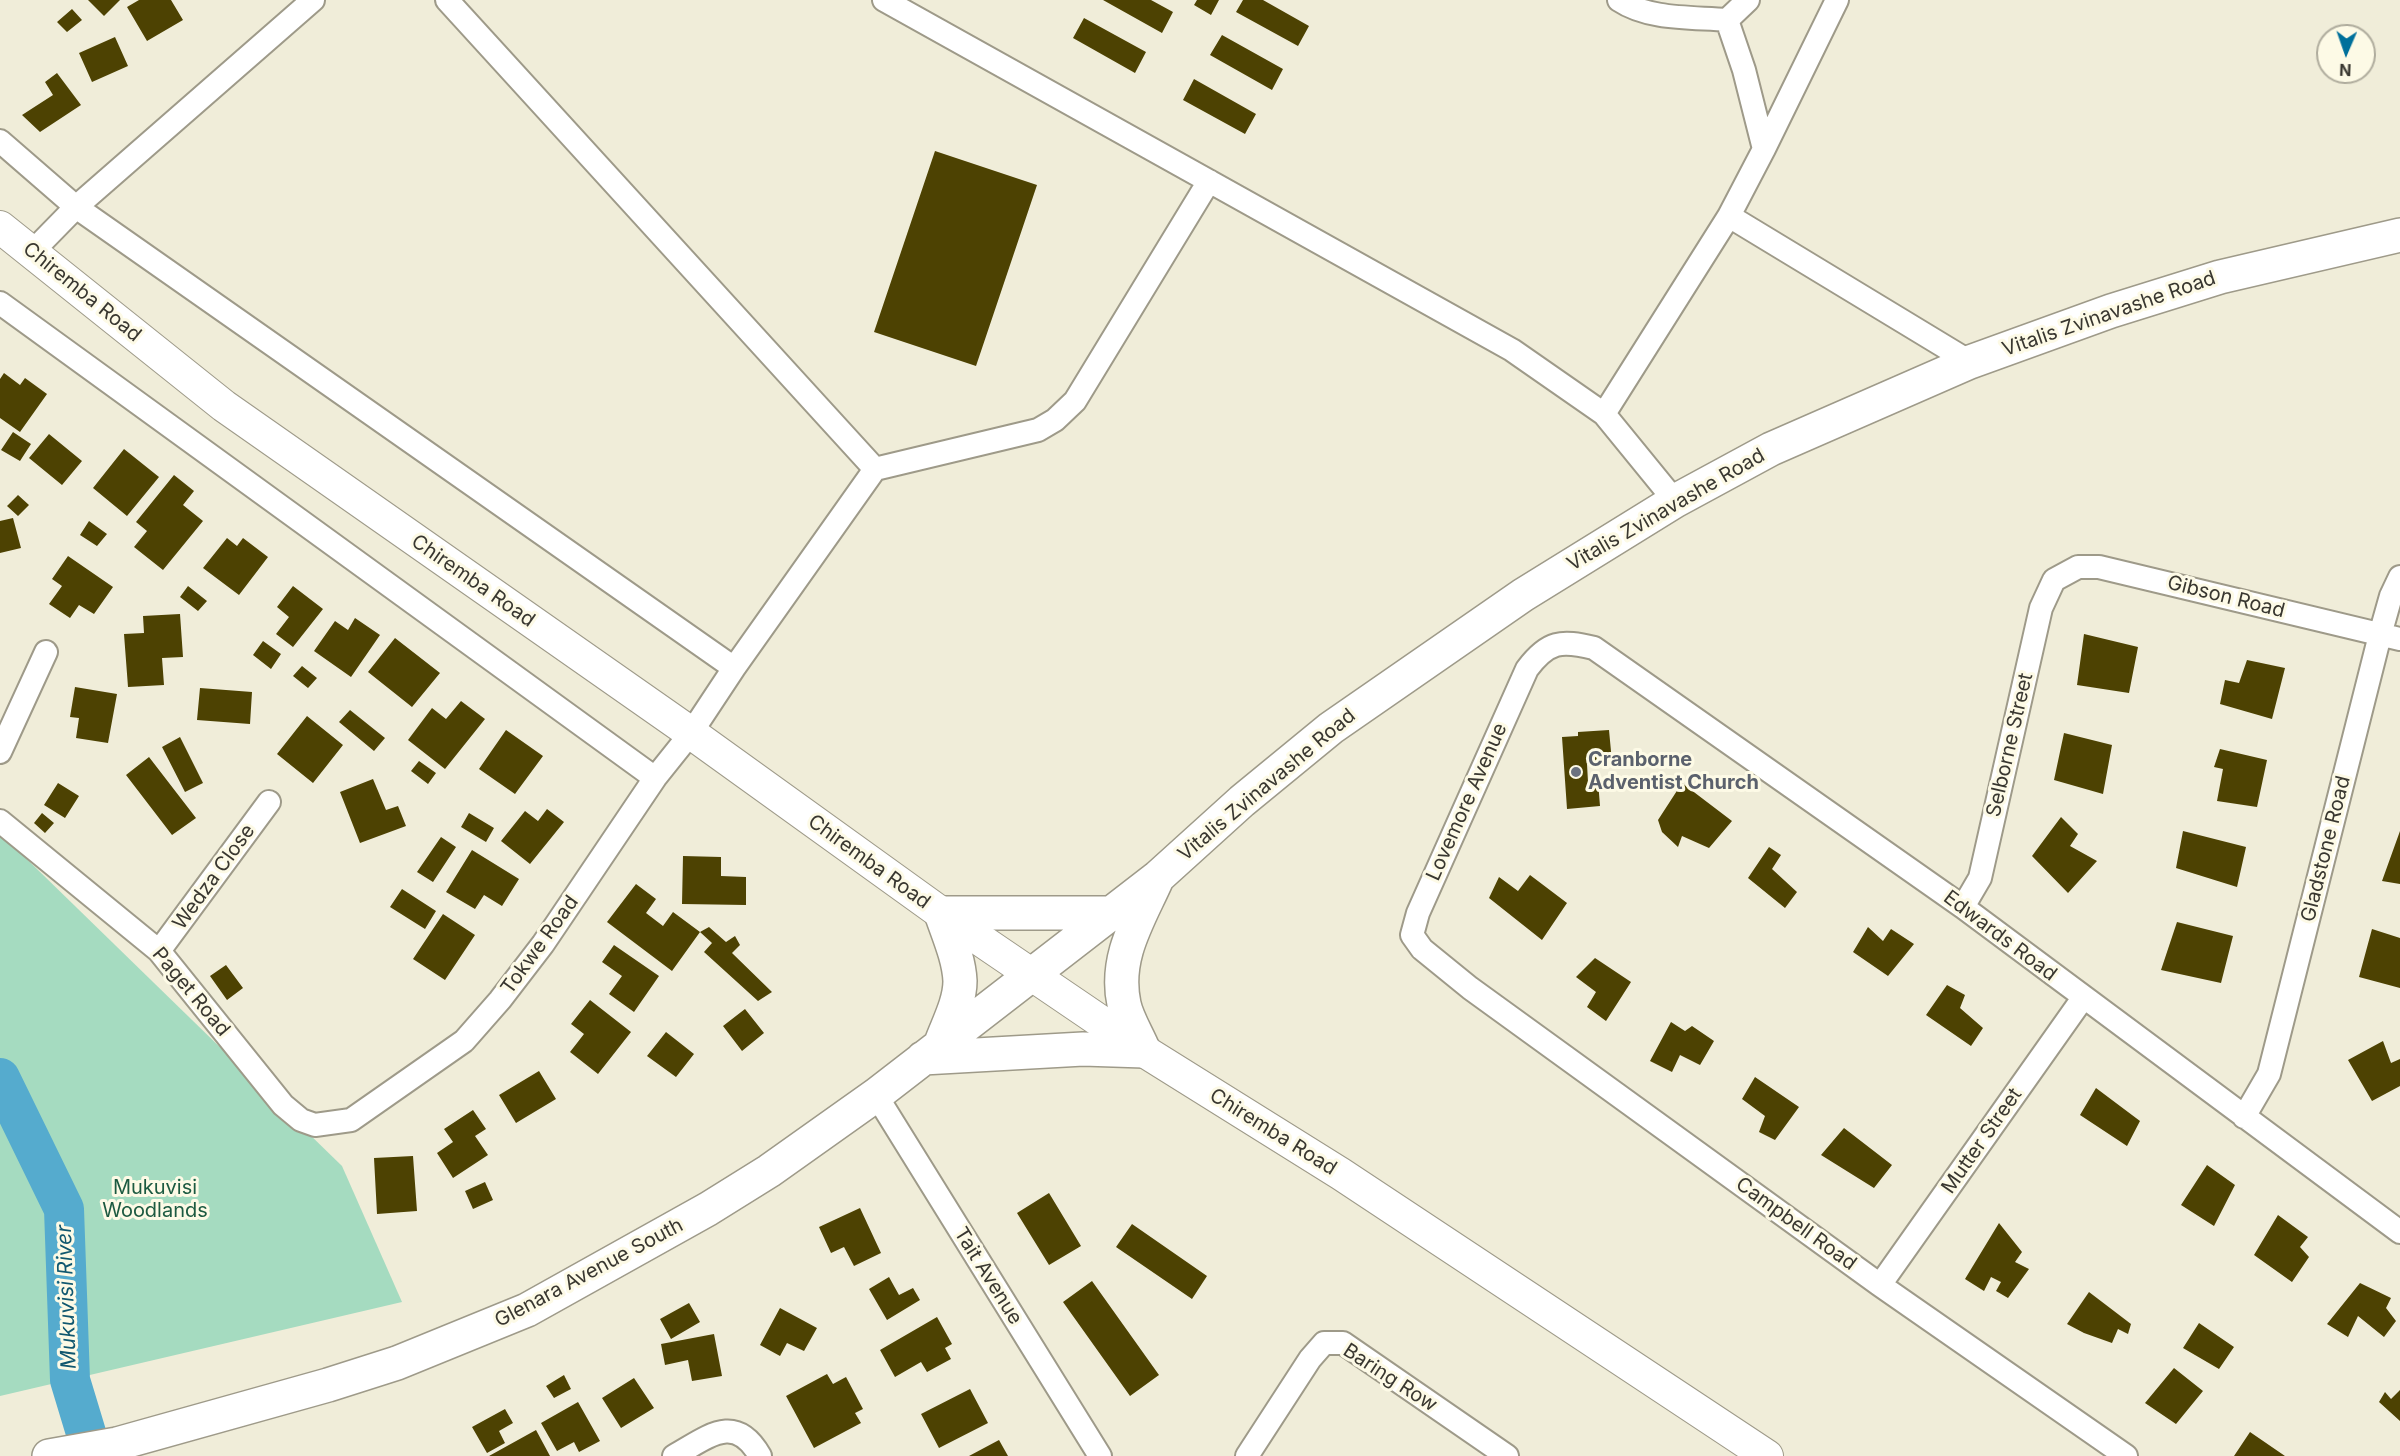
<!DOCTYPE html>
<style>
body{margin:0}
#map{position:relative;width:2400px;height:1456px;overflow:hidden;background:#f0edd9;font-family:Inter,sans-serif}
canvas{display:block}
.north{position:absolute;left:2316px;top:24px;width:60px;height:60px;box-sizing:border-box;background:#fdfae6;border:2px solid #afac9d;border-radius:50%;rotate:182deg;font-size:16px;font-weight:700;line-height:24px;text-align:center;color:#393730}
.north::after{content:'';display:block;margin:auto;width:21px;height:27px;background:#00709b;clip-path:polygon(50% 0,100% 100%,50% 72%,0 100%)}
</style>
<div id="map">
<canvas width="2400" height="1456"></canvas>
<div class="north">N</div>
</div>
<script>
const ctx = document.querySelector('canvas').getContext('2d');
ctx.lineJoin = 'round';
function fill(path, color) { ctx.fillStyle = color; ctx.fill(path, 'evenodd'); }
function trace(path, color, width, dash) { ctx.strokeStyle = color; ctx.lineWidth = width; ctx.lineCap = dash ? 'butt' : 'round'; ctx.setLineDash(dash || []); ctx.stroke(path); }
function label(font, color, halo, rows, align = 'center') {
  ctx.font = font + ' Inter,sans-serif'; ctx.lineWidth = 6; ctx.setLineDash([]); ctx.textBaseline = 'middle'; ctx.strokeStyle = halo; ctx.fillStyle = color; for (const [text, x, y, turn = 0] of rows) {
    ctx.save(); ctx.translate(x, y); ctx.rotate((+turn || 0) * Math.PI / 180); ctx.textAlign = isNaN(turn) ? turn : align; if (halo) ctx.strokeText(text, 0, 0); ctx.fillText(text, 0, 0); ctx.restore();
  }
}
fill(new Path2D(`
 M0 833 342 1166 402 1302 0 1396Z`), '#a5dbc0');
trace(new Path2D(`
 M0 1078 64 1209 70 1380 93 1456`), '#55abce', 40);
fill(new Path2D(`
 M88 0H120L104 16Z
 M139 0H171L183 20 147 41 127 7Z
 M1103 0H1151L1173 12 1162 33Z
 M1197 0H1219L1211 15 1194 5Z
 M1243 0H1263L1309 26 1298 46 1236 12Z
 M72 9 82 20 67 32 57 22Z
 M1084 18 1146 52 1135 73 1073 38Z
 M1222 35 1283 69 1272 90 1210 55Z
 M115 37 128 66 92 82 79 53Z
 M57 73 81 105 40 132 22 115 53 95 45 82Z
 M1194 79 1256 114 1245 134 1183 100Z
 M935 151 1037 185 976 366 874 332Z
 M4 373 20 385 25 378 47 394 20 432 0 418V379Z
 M13 432 31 444 20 461 1 450Z
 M49 434 82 461 62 485 29 458Z
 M124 449 159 477 127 516 93 488Z
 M174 475 194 491 183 505 203 521 163 570 134 547 147 531 136 522Z
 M18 495 29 505 18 516 7 506Z
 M13 518 21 548 0 553V521Z
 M89 521 107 534 97 546 80 535Z
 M227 538 237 546 243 538 268 557 239 595 203 568Z
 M68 556 113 587 94 614 79 605 70 618 49 604 62 586 52 579Z
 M188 586 207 601 198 611 180 597Z
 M293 586 323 609 293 647 276 634 289 617 277 607Z
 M180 614 183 657 162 658 164 685 128 687 124 634 144 633 143 616Z
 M355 618 380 635 351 677 314 651 335 621 348 630Z
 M2084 634 2138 647 2129 693 2077 685Z
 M395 638 440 673 412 707 368 672Z
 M263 641 281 654 271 669 253 655Z
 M2247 660 2285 668 2272 719 2220 704 2225 680 2239 683Z
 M302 666 317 678 308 688 293 676Z
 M75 687 117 694 108 743 76 738 79 718 70 717Z
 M200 688 252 692 250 724 197 720Z
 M461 701 485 719 445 769 408 740 432 708 446 719Z
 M350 710 385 738 374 751 339 722Z
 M307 716 343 745 313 783 277 754Z
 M506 730 543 756 515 794 479 769Z
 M1609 730 1612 762 1587 764 1588 782 1598 781 1600 806 1567 809 1562 737 1578 736V732Z
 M2064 733 2112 745 2103 794 2054 780Z
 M180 737 203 783 185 792 162 747Z
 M2220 749 2267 760 2257 807 2217 801 2223 769 2214 767Z
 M149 757 196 818 172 835 126 775Z
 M419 761 436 773 428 784 411 771Z
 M373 779 386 810 398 806 406 826 360 843 340 792Z
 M58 783 79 796 65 818 44 805Z
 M1682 783 1732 821 1709 848 1682 836 1678 847 1662 832 1658 820Z
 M547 809 564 822 530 864 501 841 525 811 538 821Z
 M42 813 54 823 45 833 34 823Z
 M469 813 494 828 486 842 461 827Z
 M2061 817 2078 834 2070 846 2097 861 2068 893 2032 856Z
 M2183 831 2246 847 2237 887 2176 868Z
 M2400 831V884L2382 881Z
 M441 837 456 847 433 882 417 872Z
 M1769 847 1781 855 1772 869 1797 892 1785 908 1748 878Z
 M472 850 519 879 502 906 484 895 475 909 446 892Z
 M683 856 721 857V876L746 877V905L682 904Z
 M1530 875 1567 903 1542 940 1489 898 1499 877 1518 891Z
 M636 884 656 899 646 913 663 926 673 912 700 932 672 971 607 922Z
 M402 889 436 911 425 929 390 907Z
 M443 914 475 935 445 980 413 959Z
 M2177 922 2233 936 2221 983 2161 970Z
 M709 927 726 942 735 936 740 945 732 953 772 992 758 1001 704 952 712 943 700 932Z
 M1868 927 1883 941 1891 929 1914 944 1888 976 1853 952Z
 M2372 929 2400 938V988L2359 977Z
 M614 945 659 976 634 1012 609 994 622 976 602 962Z
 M1595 958 1631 982 1606 1021 1587 1007 1596 992 1576 977Z
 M226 965 243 988 227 1000 210 976Z
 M1947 985 1965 995 1960 1008 1983 1028 1971 1046 1926 1015Z
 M590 1000 631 1032 598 1074 570 1052 584 1034 571 1024Z
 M745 1009 764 1033 742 1051 723 1026Z
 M1671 1022 1685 1031 1692 1026 1714 1041 1700 1065 1680 1055 1672 1072 1650 1061Z
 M666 1032 694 1054 676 1077 647 1056Z
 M2383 1041 2391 1063 2400 1059V1086L2372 1101 2348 1060Z
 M539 1071 556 1099 516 1123 499 1095Z
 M1755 1077 1799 1107 1775 1140 1759 1132 1765 1116 1742 1099Z
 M2096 1088 2140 1121 2127 1146 2080 1115Z
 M473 1110 486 1129 475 1136 488 1155 453 1178 437 1153 453 1142 444 1129Z
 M1844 1128 1892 1165 1874 1188 1821 1155Z
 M413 1156 417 1211 377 1214 374 1158Z
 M2207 1165 2235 1185 2214 1226 2181 1205Z
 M485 1182 493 1200 473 1209 465 1191Z
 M1049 1193 1081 1246 1049 1265 1017 1213Z
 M860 1208 881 1253 854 1266 844 1247 831 1253 819 1227Z
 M2278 1215 2308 1237 2300 1247 2309 1257 2292 1282 2254 1255Z
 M1999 1223 2022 1252 2015 1262 2029 1269 2008 1298 1996 1291 2001 1282 1991 1277 1984 1291 1965 1279Z
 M1132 1224 1207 1276 1192 1299 1116 1247Z
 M889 1277 899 1295 913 1288 920 1300 887 1320 869 1289Z
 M1092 1281 1159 1375 1130 1396 1063 1302Z
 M2360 1283 2391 1298 2386 1308 2396 1321 2384 1337 2358 1316 2348 1337 2327 1324Z
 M2089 1292 2131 1324 2128 1334 2118 1329 2112 1343 2084 1333 2067 1324Z
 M689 1303 700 1322 671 1339 660 1319Z
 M780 1308 817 1328 804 1351 787 1343 780 1356 760 1345Z
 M937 1317 952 1344 945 1348 951 1359 927 1372 921 1362 895 1377 880 1350Z
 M2199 1323 2234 1347 2219 1369 2183 1348Z
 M714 1334 722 1376 692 1381 688 1360 665 1365 661 1344Z
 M2174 1368 2203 1391 2176 1424 2145 1403Z
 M827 1374 833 1384 846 1377 863 1409 855 1413 861 1423 814 1448 786 1396Z
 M564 1375 571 1389 554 1398 546 1386Z
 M634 1378 654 1408 621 1428 602 1398Z
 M970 1389 988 1423 939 1448 921 1414Z
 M2400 1390V1421L2379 1402 2385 1392 2391 1399Z
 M578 1402 600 1441 579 1452 574 1442 557 1451 541 1423Z
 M505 1409 513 1423 499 1431 505 1443 487 1453 472 1427Z
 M536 1430 550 1456H489Z
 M2250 1432 2285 1456H2234Z
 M999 1440 1008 1456H969Z`), '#4d4202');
const minor = new Path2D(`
 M447 0 875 469
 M884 0 1512 350 1604 414 1675 501
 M1619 0C1649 20 1692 17 1727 20
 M1748 0 1727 20 1744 70 1764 149
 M0 141 76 207 734 668
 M1729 216 1970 362
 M32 252 76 207 313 0
 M0 303 655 778
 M1604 414 1729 216 1764 149 1837 0
 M0 752 46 652
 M0 821 159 951 283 1105 301 1120 315 1125 351 1120 464 1041 500 1000 543 944 655 778 691 733 734 668 875 469 1038 430 1055 420 1075 401 1209 181
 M1963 907 1980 878 2041 608 2054 580 2078 567H2099L2400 639
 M159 951 269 802
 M876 1095 1100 1456
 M2244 1117 2269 1074 2380 635 2391 596 2400 577
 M1880 1285 2083 998
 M674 1456C708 1437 735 1412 760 1456
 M1247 1456 1310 1359 1324 1343H1343L1507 1456
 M2126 1456 1880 1285 1470 988 1422 949 1412 935 1418 913 1527 669C1548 641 1561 640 1594 648L1963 907 2400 1232`);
const secondary = new Path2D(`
 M0 227 224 406 691 733 941 913 1144 1051 1341 1174 1767 1456`);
const primary = new Path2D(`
 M941 1043C948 1024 960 1002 960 981 959 958 948 934 941 913H1112
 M923 1058 1083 1049 1144 1051C1138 1036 1127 1019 1124 1004 1114 958 1138 921 1156 881
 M49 1456 117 1444 328 1385 397 1363 527 1310 708 1209 769 1171 876 1095 1158 877 1242 801 1331 728 1523 595 1675 501 1771 449 1970 362 2111 311 2220 277 2400 235`);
trace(minor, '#9e9a89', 26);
trace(secondary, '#9e9a89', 34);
trace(primary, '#9e9a89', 36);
trace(minor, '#fff', 22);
trace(secondary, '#fff', 32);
trace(primary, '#fff', 33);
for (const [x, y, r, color] of [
 [1576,772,6,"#6b7280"]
]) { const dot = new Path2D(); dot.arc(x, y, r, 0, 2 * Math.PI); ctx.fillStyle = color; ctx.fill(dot); trace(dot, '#fdfae6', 2); }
label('20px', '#393730', '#fdfae6', [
 ["Chiremba Road",82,292,39],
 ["Vitalis Zvinavashe Road",2109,314,-19],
 ["Vitalis Zvinavashe Road",1666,510,-30],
 ["Chiremba Road",473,581,35],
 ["Gibson Road",2226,597,14],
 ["Selborne Street",2010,745,-77],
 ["Vitalis Zvinavashe Road",1267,785,-40],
 ["Lovemore Avenue",1467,802,-66],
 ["Gladstone Road",2326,849,-76],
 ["Chiremba Road",869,862,36],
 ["Wedza Close",214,877,-54],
 ["Edwards Road",2000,936,37],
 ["Tokwe Road",540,945,-54],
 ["Paget Road",191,992,50],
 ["Chiremba Road",1273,1132,32],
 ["Mutter Street",1982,1141,-55],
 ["Campbell Road",1796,1224,36],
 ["Glenara Avenue South",589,1273,-28],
 ["Tait Avenue",988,1276,58],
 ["Baring Row",1390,1378,33]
]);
label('bold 20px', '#5b616d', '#fdfae6', [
 ["Cranborne",1588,760],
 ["Adventist Church",1588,783]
], 'left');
label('20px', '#1c5a41', '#fdfae6', [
 ["Mukuvisi",155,1188],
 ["Woodlands",155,1211]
]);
label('italic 21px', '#10576f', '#fdfae6', [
 ["Mukuvisi River",67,1297,-92]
]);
</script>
